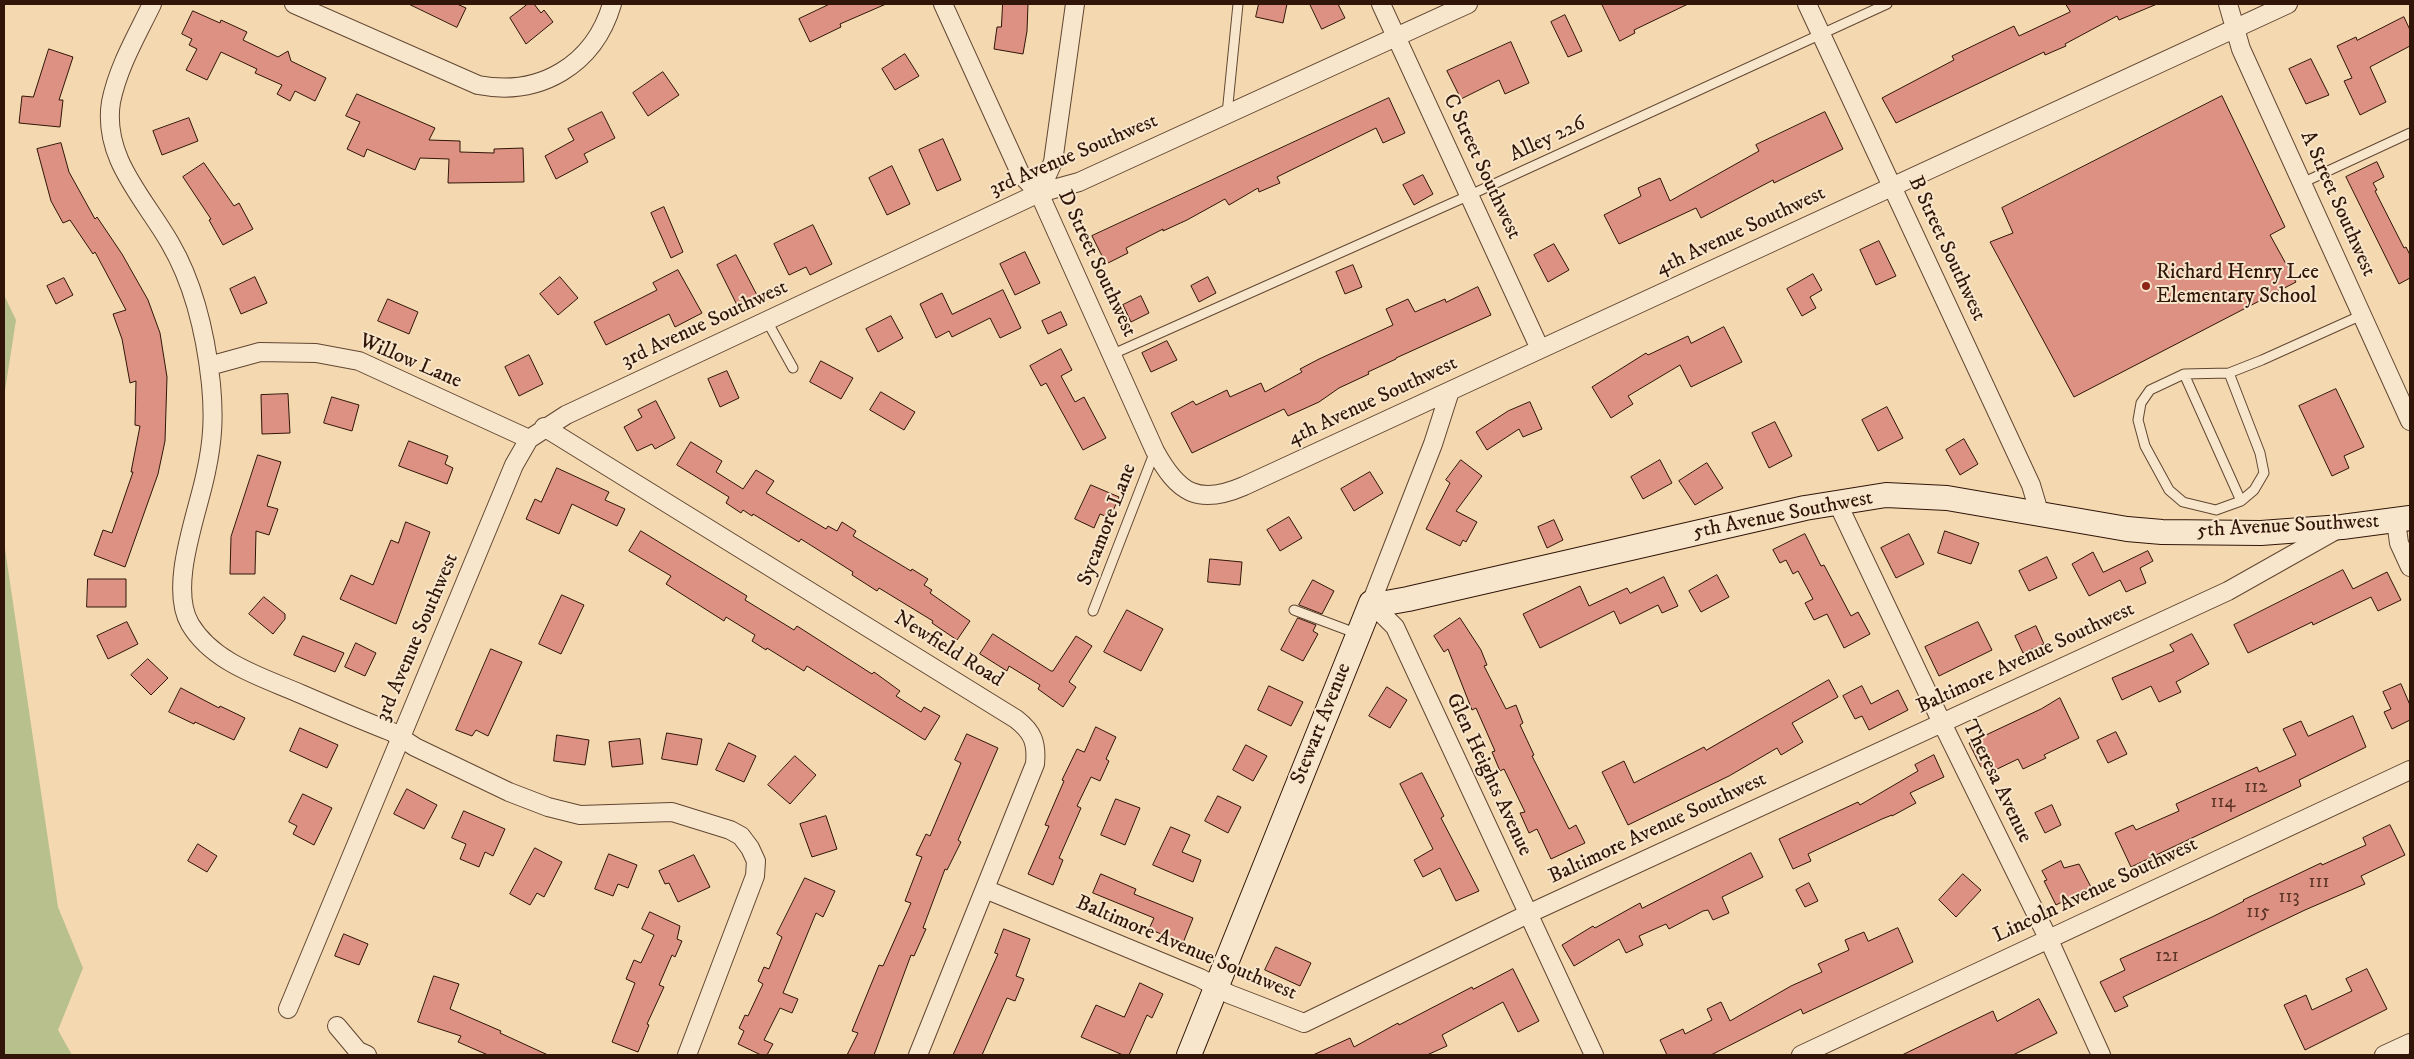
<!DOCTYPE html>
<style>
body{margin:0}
#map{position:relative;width:2414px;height:1059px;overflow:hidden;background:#f4d9b0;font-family:"IM FELL DW Pica",serif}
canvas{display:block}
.frame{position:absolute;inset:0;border:5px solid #301508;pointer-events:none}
</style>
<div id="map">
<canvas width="2414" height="1059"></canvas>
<div class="frame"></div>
</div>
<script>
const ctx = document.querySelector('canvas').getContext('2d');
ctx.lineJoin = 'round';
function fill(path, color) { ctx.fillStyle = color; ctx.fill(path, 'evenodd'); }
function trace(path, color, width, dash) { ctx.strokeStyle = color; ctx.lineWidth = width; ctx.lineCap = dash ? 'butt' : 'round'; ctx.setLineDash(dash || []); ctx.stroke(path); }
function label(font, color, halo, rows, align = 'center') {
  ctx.font = font + ' "IM FELL DW Pica",serif'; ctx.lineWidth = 4; ctx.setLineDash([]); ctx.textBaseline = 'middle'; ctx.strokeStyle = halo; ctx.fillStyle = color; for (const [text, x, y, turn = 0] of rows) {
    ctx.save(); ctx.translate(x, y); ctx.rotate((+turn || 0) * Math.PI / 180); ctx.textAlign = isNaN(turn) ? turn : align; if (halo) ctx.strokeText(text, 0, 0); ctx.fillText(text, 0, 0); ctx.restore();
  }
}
fill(new Path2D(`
 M4 295 16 320 4 397Z
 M4 542 58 907 83 968 58 1030 72 1055H4Z`), '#b8c08d');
const building = new Path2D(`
 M409 4H457L466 8 457 27Z
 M528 4H534L541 13 544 10 553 22 526 44 510 18Z
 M830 4H886L840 24 841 27 810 42 799 19Z
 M1003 4H1028L1027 31 1023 54 994 49 997 27H1001Z
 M1259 4H1287L1283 23 1256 17Z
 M1310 4H1338L1345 18 1322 29Z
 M1602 4H1688L1634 30 1635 33 1620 41Z
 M2066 4H2157L2119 20 2117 16 2065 44 2066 46 2045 55 2044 52 1896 123 1882 98 1954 60 1952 56 2014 26 2019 36 2070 12Z
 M193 11 220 23 221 20 247 32 243 40 278 57 288 51 291 61 326 78 315 101 295 91 290 101 277 94 282 85 255 73 257 69 221 52 207 80 186 70 197 49 189 45 192 39 182 34Z
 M1565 15 1582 51 1568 57 1551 22Z
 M2404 17 2410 30V46L2370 67 2386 102 2360 115 2344 81 2352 78 2337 46 2356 37 2357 40Z
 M1511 42 1529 83 1505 94 1499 80 1461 99 1447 71Z
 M49 49 73 57 59 100H63L60 127 19 123 22 96 33 97Z
 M905 54 919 76 895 90 882 69Z
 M2311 59 2329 95 2306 104 2289 69Z
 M663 72 679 95 648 116 633 93Z
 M357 94 435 128 429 140 460 141V152L494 153V149L523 148 524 182 448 183 449 159 420 158 415 170 367 149 364 157 347 149 360 122 346 116Z
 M2222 96 2285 227 2270 235 2296 282 2074 397 1990 242 2013 233 2002 208Z
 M1389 98 1405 133 1383 143 1376 128 1277 177 1280 183 1259 192 1258 188 1229 205 1225 199 1187 220 1163 231V229L1126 248 1128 253 1106 264 1092 236Z
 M602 112 615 138 584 154 588 162 556 179 545 156 574 140 568 129Z
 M1825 112 1843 149 1774 183 1773 180 1701 218 1696 208 1619 244 1604 215 1641 196 1638 188 1660 178 1670 201 1759 151 1756 145Z
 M189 118 198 141 162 155 153 131Z
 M943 139 961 180 937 191 919 150Z
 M61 143 69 172 95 219 97 217 122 254 148 300 160 333 167 377 165 441 158 474 125 567 94 555 103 530 112 533 133 472H131L140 426 135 425 136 381 130 383 122 339 113 314 126 310 95 252 93 254 70 220 63 223 51 201 37 149Z
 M2377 162 2384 177 2373 183 2377 190 2375 191 2404 248 2406 247 2410 255V278L2399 284 2346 177Z
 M204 163 234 206 239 203 253 229 223 245 209 220 211 219 183 177Z
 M892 166 910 204 887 215 869 178Z
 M1423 175 1433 194 1414 205 1403 185Z
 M664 207 683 252 671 258 651 213Z
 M813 225 832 264 810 275 806 267 789 275 774 244Z
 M1879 241 1896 276 1876 285 1860 250Z
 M1554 244 1569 270 1548 282 1534 255Z
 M1025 252 1040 283 1015 295 1000 264Z
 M736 255 757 295 737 305 717 265Z
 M1353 265 1362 287 1345 294 1336 272Z
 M678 270 702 313 675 327 669 314 606 345 594 322 657 290 653 283Z
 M1813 274 1822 290 1810 297 1816 308 1802 316 1787 289Z
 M255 277 267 303 241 314 230 289Z
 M560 277 578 298 558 315 540 294Z
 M1208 277 1216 293 1199 302 1191 286Z
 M64 278 73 295 56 304 47 286Z
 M1478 287 1491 315 1396 358V359L1368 372 1369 374 1339 388 1319 402 1288 416 1284 409 1192 453 1171 413 1193 401 1196 405 1227 390 1230 397 1261 383 1265 392 1302 372 1300 369 1319 359 1393 325 1386 309 1408 299 1415 312 1445 299 1446 302Z
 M1003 290 1021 328 1000 338 990 318 952 337 949 331 936 338 920 304 942 293 952 314Z
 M1141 296 1149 313 1131 322 1123 305Z
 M388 299 418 312 409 334 378 321Z
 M1061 312 1067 325 1048 334 1042 321Z
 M891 316 903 338 878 352 866 329Z
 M1724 327 1742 362 1691 387 1680 365 1628 396 1633 404 1611 418 1592 387 1646 353 1648 355 1688 336 1691 343Z
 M1167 341 1177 360 1151 372 1142 353Z
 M1061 349 1072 370 1061 376 1075 402 1084 397 1106 438 1083 450 1046 383 1041 386 1030 366Z
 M529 355 543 384 519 396 505 367Z
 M821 361 853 378 841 399 810 382Z
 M727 371 739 398 720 407 708 379Z
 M2336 389 2364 447 2344 456 2349 468 2332 476 2299 406Z
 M881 392 915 412 904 430 870 410Z
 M288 394 290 433 262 434 261 395Z
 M332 397 359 405 352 431 324 423Z
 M656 401 675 438 655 449 652 444 637 451 624 427 642 417 638 410Z
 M1530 402 1542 429 1523 437 1519 429 1487 450 1476 432 1508 411Z
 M1887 407 1903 438 1878 451 1862 420Z
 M1775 422 1792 456 1769 468 1752 433Z
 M1964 439 1978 464 1960 475 1946 450Z
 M409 441 448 456 445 464 453 468 447 484 399 466Z
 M691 442 722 461 716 472 743 489 756 470 774 481 766 493 826 529 828 526 837 531 842 522 856 531 853 536 911 571 912 569 928 579 924 585 932 590 930 593 970 621 957 640 932 623 933 621 879 588 877 591 852 575 853 572 801 539 799 542 753 514 752 516 743 510 741 513 726 503 729 497 677 465Z
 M258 455 281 462 267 506 278 509 269 535 256 531 255 574H230L231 537Z
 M1461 460 1482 476 1456 511 1477 522 1466 542 1463 540 1460 546 1426 529 1450 483 1446 480Z
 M1660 460 1672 483 1643 499 1631 477Z
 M1707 463 1723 488 1695 505 1679 481Z
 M557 468 609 492 605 500 625 509 617 526 572 504 559 534 526 519 535 499 541 502Z
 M1370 472 1383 493 1354 511 1341 489Z
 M1091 485 1119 497 1110 518 1100 514 1094 528 1075 519Z
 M1289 517 1302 538 1280 551 1267 530Z
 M1554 520 1563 540 1547 548 1538 527Z
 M406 522 430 532 396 624 340 599 351 575 373 585 391 540 398 543Z
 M641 531 747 596 745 600 794 630 797 626 872 674 874 672 900 691 896 696 921 712 924 707 940 716 925 740 807 666 804 671 767 648 766 650 752 641 755 635 726 617 724 621 666 584 671 576 629 551Z
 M1945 531 1979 543 1971 564 1938 553Z
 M1805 534 1821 566 1824 565 1851 616 1858 612 1870 634 1844 648 1827 614 1814 620 1805 603 1813 599 1798 571 1793 574 1786 560 1780 563 1773 550Z
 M1909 534 1924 564 1896 578 1881 548Z
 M2148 551 2153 561 2140 568 2146 583 2126 592 2120 580 2089 596 2072 564 2093 552 2103 572Z
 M2047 557 2057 578 2029 591 2019 571Z
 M1210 559 1242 562 1240 585 1208 582Z
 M2343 570 2353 589 2387 572 2401 600 2378 611 2371 597 2313 625 2312 622 2248 653 2234 625Z
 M1717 575 1729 597 1701 612 1689 591Z
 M1664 577 1678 606 1662 613 1658 605 1620 624 1614 611 1540 648 1523 614 1580 586 1589 606 1627 588 1630 593Z
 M88 579H126V607H87Z
 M1313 580 1334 591 1322 614 1299 605Z
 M562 595 584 605 561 654 539 644Z
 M264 597 285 614V619L273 634 249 614Z
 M1127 610 1163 629 1141 671 1104 652Z
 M1298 618 1316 625 1313 631 1318 634 1303 661 1281 650Z
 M1460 618 1481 650 1487 665 1484 666 1506 709 1516 705 1523 723 1520 725 1534 755 1532 756 1569 829 1576 825 1585 843 1551 859 1537 829 1529 833 1520 813 1525 812 1504 769 1500 771 1492 752 1495 751 1476 708 1472 710 1448 649 1444 652 1434 636Z
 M127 622 138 644 108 659 97 636Z
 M1978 622 1992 650 1939 676 1925 647Z
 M2036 626 2044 644 2023 653 2015 636Z
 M993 634 1051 671H1053L1076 636 1092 646 1069 682 1076 687 1063 707 1038 689 1040 685 1009 666 1007 671 980 654Z
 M2192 634 2209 664 2176 682 2181 692 2159 702 2151 686 2122 700 2112 678 2174 651 2170 645Z
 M303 636 344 653 335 672 294 655Z
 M356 643 376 653 365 676 345 667Z
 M491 649 522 662 488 736 476 730 472 736 456 730Z
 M148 659 168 678 151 695 131 675Z
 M1829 680 1838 697 1792 723 1803 742 1781 755 1777 748 1729 776 1628 825 1602 772 1624 761 1634 783 1704 747 1706 750Z
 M2401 684 2410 705V720L2392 729 2384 712 2391 709 2383 692Z
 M1269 686 1303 702 1291 726 1258 710Z
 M1862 686 1871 704 1898 690 1908 710 1869 730 1862 716 1855 719 1843 696Z
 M1387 687 1407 700 1390 728 1369 716Z
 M181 688 219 708 220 706 245 718 234 740 195 722 194 724 169 712Z
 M2060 698 2079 738 2044 755 2046 758 2023 769 2018 759 1991 772 1987 764 1981 767 1969 743 2041 709Z
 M2353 716 2366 747 2299 780 2301 786 2131 867 2115 833 2133 825 2136 830 2179 811 2176 804 2257 767 2259 772 2296 755 2283 729 2301 721 2308 736Z
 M1096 727 1116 737 1106 759 1109 761 1100 781 1091 777 1077 806 1081 808 1059 858 1063 860 1053 885 1028 874 1049 826 1045 825 1064 781 1062 780 1077 749 1084 752Z
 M300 728 338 745 327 768 290 751Z
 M2116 732 2127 754 2108 763 2097 741Z
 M667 733 702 739 697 765 662 759Z
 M967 734 998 748 958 840 961 842 947 870 945 869 923 928 926 929 914 956 911 955 874 1055H847L858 1033 852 1031 879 965 883 966 911 903 905 901 922 857 916 855 926 834 930 836 961 763 955 760Z
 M557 735 589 740 585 765 554 761Z
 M640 739 643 764 612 767 609 742Z
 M729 743 756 756 744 782 716 770Z
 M1246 745 1267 756 1253 781 1233 770Z
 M1934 755 1944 777 1910 793 1916 803 1892 816V815L1882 819 1808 854 1811 861 1793 869 1779 839 1858 802 1860 805 1918 771 1915 765Z
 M795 756 816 775 790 804 768 785Z
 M1422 773 1444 816 1441 818 1479 891 1456 901 1440 868 1423 877 1414 860 1433 849 1400 784Z
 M407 789 437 805 424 829 394 814Z
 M303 794 332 808 314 845 293 834 297 826 289 822Z
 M1218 796 1241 807 1228 833 1205 821Z
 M1116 799 1140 808 1125 845 1101 835Z
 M2052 805 2061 825 2045 833 2035 813Z
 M464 811 505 829 493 856 485 852 479 867 460 859 466 844 452 838Z
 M826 816 837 849 812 857 800 824Z
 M2390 825 2405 855 2361 876 2365 884 2305 910 2123 997 2128 1006 2115 1012 2100 982 2125 970 2120 959 2212 917 2244 901 2243 900 2321 863 2322 865 2366 845 2363 838Z
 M1171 827 1190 835 1182 852 1201 860 1193 882 1153 865Z
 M198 844 217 856 207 872 188 861Z
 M535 848 562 862 544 897 537 893 530 905 510 894Z
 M1751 853 1763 877 1722 897 1729 913 1713 920 1708 910 1703 911 1669 929 1666 924 1639 936 1643 945 1626 953 1619 939 1574 966 1562 945 1593 926 1595 928 1640 903 1642 908Z
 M609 854 637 865 628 888 618 884 613 896 595 889Z
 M694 855 710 887 678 902 669 883 665 884 659 871Z
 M2061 861 2064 868 2079 864 2091 887 2056 905 2044 881 2047 880 2042 871Z
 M1101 874 1136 889 1134 894 1193 918 1183 943 1149 929 1154 918 1093 893Z
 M1963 874 1981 890 1956 917 1939 900Z
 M805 878 835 891 823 917 816 913 783 993 798 999 792 1013 780 1008 764 1040 773 1044 767 1055H761L738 1044 744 1031 739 1028 745 1015 748 1016 763 984 758 981 764 967 769 969 782 937 777 934Z
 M1809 883 1818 901 1805 907 1796 890Z
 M650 912 680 926 677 939 682 941 675 957 672 955 659 985 664 987 647 1024 649 1025 638 1052 612 1042 635 983 626 979 634 960 641 963 654 935 642 929Z
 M1898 928 1913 962 1884 976 1803 1014 1801 1009 1711 1055H1667L1660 1040 1683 1029 1685 1034 1712 1020 1707 1009 1721 1002 1730 1021 1791 986 1822 972 1818 964 1849 950 1845 940 1864 932 1868 941Z
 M1004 929 1030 939 1016 976 1024 979 1015 1001 1007 998 982 1055H953L998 954 995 953Z
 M344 934 368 944 359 965 335 956Z
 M1276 947 1311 963 1300 986 1265 970Z
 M1513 969 1539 1021 1518 1032 1503 1002 1442 1035 1447 1046 1427 1055H1313L1350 1038 1354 1047 1398 1023 1399 1025 1472 987 1473 989Z
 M2367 969 2387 1009 2305 1050 2284 1005 2306 995 2312 1010 2352 991 2346 979Z
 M434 976 459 984 450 1009 501 1031 500 1033 548 1055H488L458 1042 461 1036 418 1022Z
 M1140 983 1163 994 1152 1018 1147 1015 1129 1055H1123L1081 1037 1096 1005 1124 1017Z
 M2039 999 2057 1033 2013 1055H1902L1993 1011 1997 1021Z`);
fill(building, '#dd9182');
trace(building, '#301508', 1);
const lane = new Path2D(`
 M1227 114 1238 4
 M2302 183 2410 133
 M767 321 793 368
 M1113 354 1470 195 1887 4
 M2229 373 2260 453 2264 473 2254 490 2241 501 2216 510 2183 502 2169 490 2145 446 2138 420 2141 403 2150 390 2184 374 2229 373 2262 360 2362 315
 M2184 374 2241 501
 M1294 610 1358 634
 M1093 611 1155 451`);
const street = new Path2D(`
 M152 4C137 35 118 67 111 102 102 158 145 199 170 243 194 284 206 337 211 384 214 416 213 440 206 472 198 513 168 586 190 624 213 663 262 677 301 694 331 707 361 720 392 732L415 747 509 792 548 807 580 815 672 812 730 830 741 836 750 848 756 861 755 876 687 1055
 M294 4 478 85C540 97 594 65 612 4
 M943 4 1021 175 1039 193 1155 451C1178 493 1198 506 1244 486L2288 4
 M1381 4 1540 349
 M1807 4 2031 485 2040 515
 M2228 4 2241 49 2410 421
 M1039 193 1053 162 1075 4
 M209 366 260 352 316 353 359 361 529 439
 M1450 391 1433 444 1371 603 1395 627 1594 1055
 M544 427 1016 719C1033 732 1037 743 1035 764L918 1055
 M1837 502 1942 723 2048 938 2101 1055
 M2396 521 2399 543 2410 567
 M985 889 1200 978 1229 994 1304 1023 1528 914 2228 591 2338 529
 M288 1009 514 465 529 439 566 415 1039 193 1079 182 1468 4
 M337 1026 358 1051 367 1055
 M1801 1055 2410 770
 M2384 1055 2410 1043`);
const secondary = new Path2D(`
 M1189 1055 1371 603H1386L1408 599 1805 508 1886 495 1947 498 2127 529 2162 532 2261 533 2342 527 2410 518`);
trace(lane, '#614632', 11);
trace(street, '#614632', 20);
trace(secondary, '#301508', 26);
trace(lane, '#f8e6cc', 9);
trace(street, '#f8e6cc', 18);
trace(secondary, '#f8e6cc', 24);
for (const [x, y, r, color] of [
 [2146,286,5,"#8f2418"]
]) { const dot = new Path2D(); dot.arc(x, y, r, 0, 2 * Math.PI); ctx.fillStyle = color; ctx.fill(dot); trace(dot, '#f8e6cc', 2); }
label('19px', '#5b3426', null, [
 ["112",2256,788],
 ["114",2223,803],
 ["111",2319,883],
 ["113",2289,898],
 ["115",2258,913],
 ["121",2167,957]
]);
label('21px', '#301508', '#f8e6cc', [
 ["Alley 226",1548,140,-25],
 ["3rd Avenue Southwest",1074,156,-23],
 ["C Street Southwest",1481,167,65],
 ["A Street Southwest",2337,204,66],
 ["4th Avenue Southwest",1741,232,-25],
 ["B Street Southwest",1946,249,65],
 ["D Street Southwest",1096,264,65],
 ["3rd Avenue Southwest",705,325,-25],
 ["Willow Lane",410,362,23],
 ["4th Avenue Southwest",1373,402,-25],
 ["5th Avenue Southwest",1783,516,-11],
 ["Sycamore Lane",1108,525,-69],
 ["5th Avenue Southwest",2288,527,-3],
 ["3rd Avenue Southwest",418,638,-67],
 ["Newfield Road",948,650,32],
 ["Baltimore Avenue Southwest",2026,659,-25],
 ["Stewart Avenue",1322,724,-68],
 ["Glen Heights Avenue",1488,775,65],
 ["Theresa Avenue",1996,782,64],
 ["Baltimore Avenue Southwest",1658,829,-25],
 ["Lincoln Avenue Southwest",2096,891,-25],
 ["Baltimore Avenue Southwest",1186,949,23]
]);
label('21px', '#301508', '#f8e6cc', [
 ["Richard Henry Lee",2156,274],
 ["Elementary School",2156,298]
], 'left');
</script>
